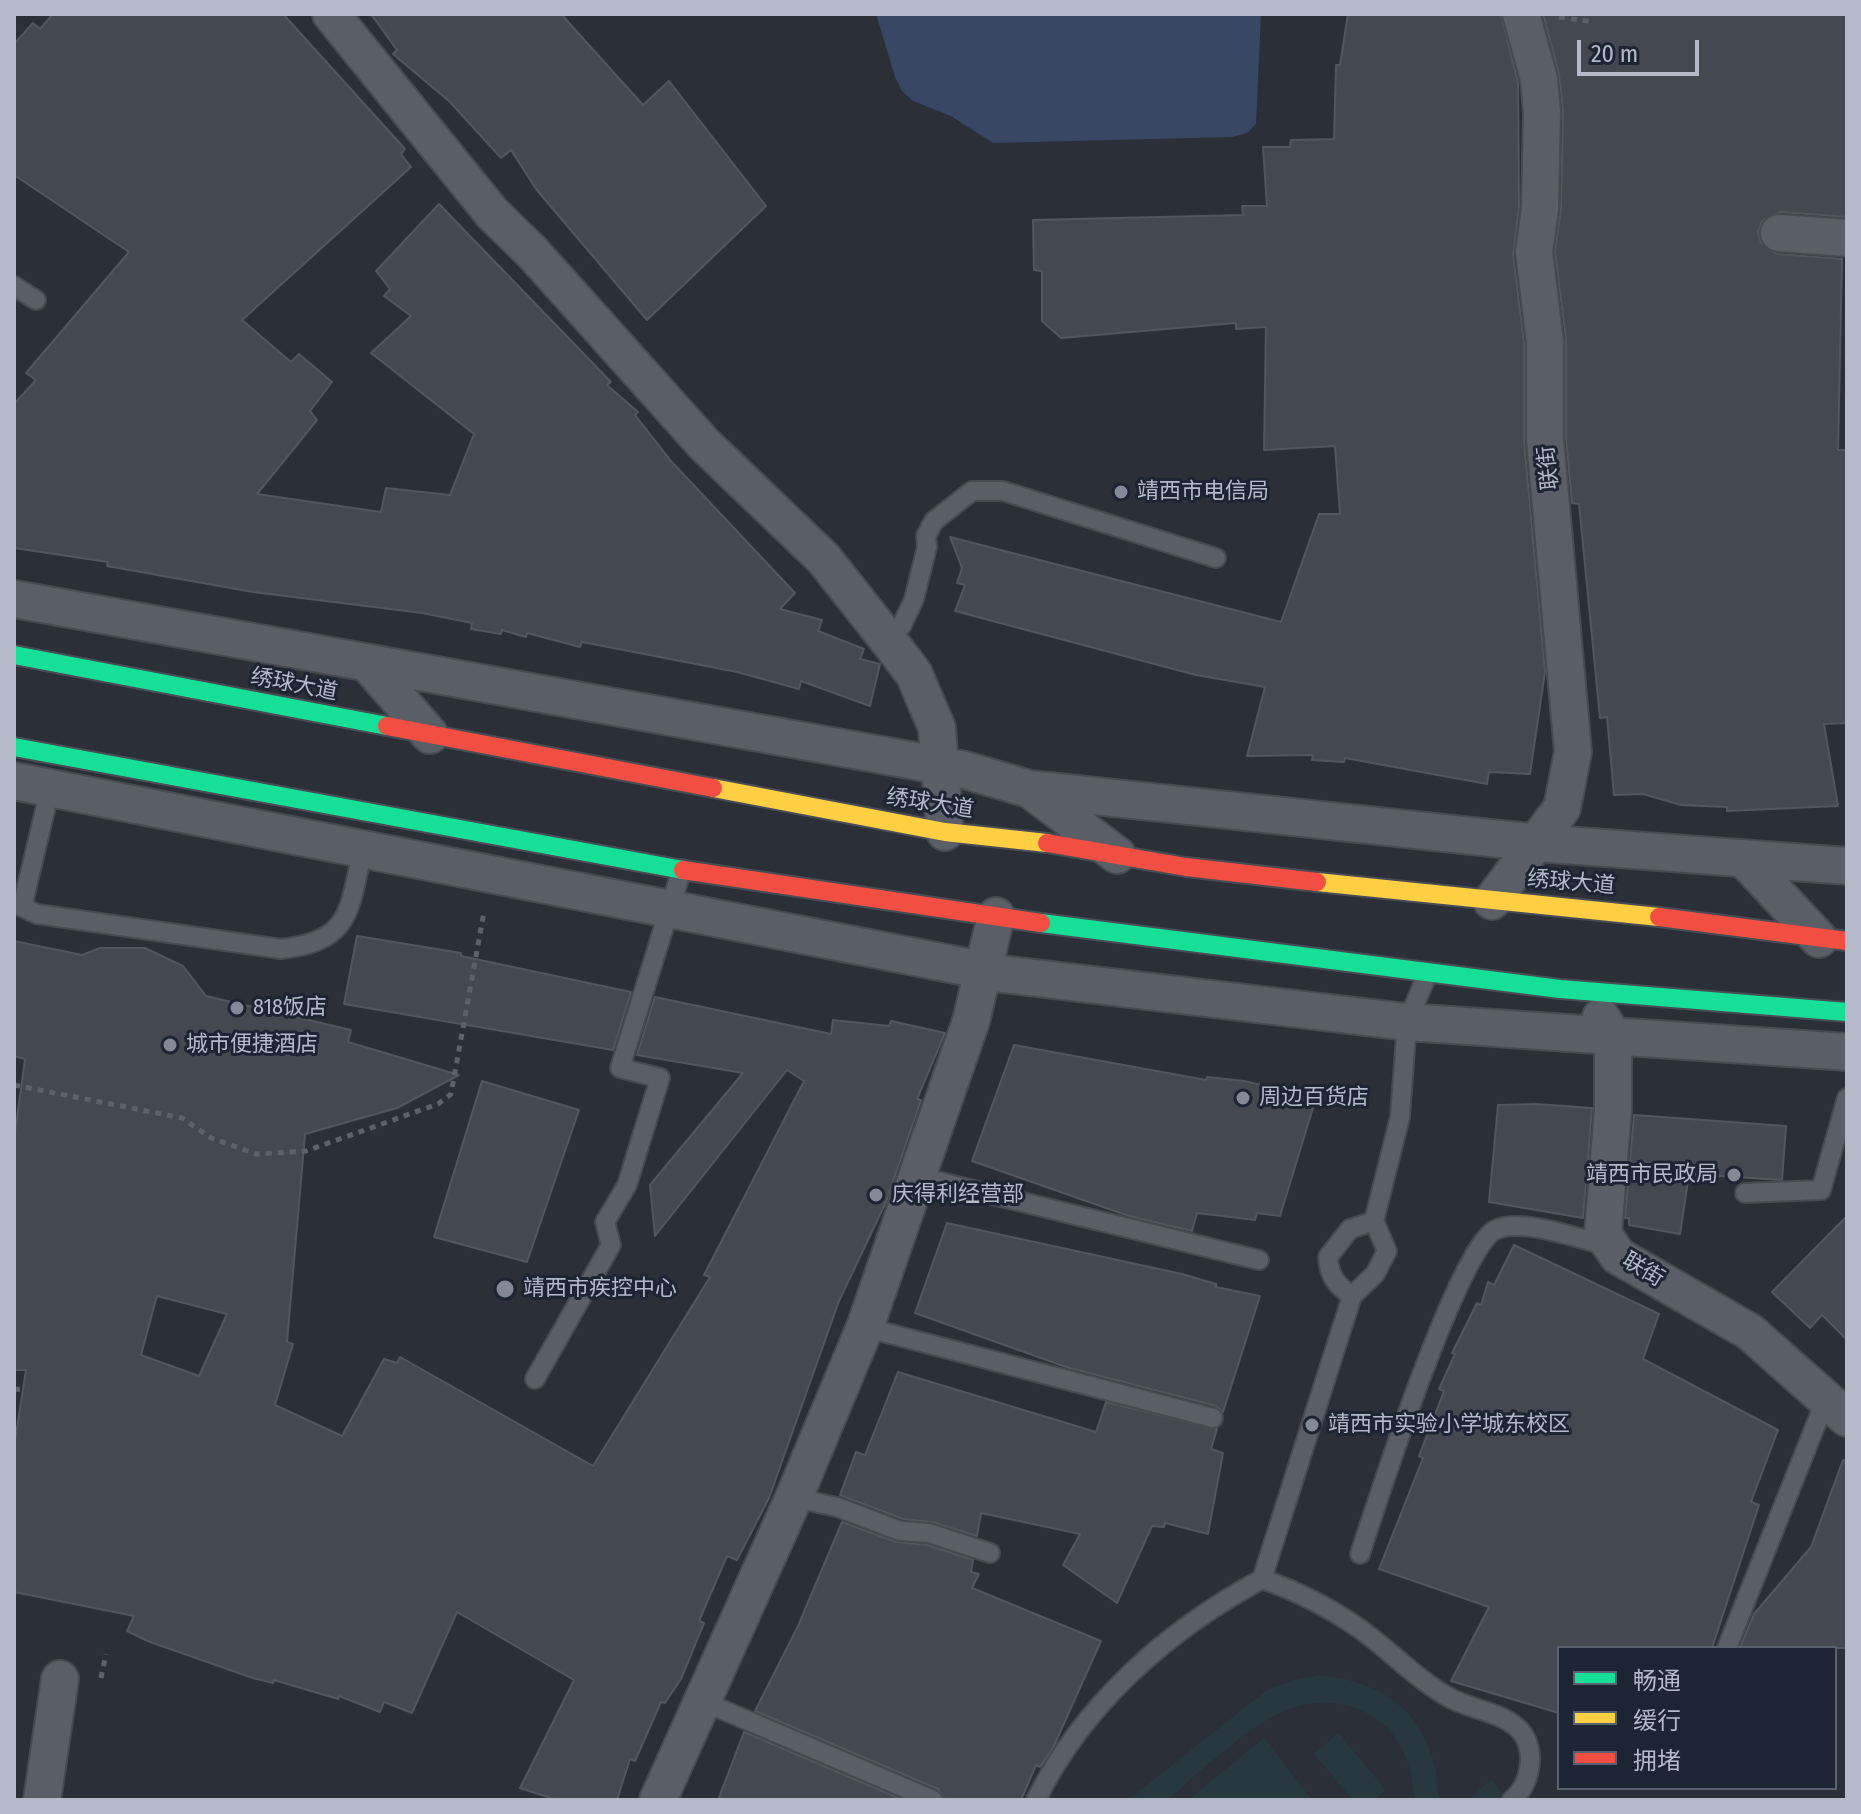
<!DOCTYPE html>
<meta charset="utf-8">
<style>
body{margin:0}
#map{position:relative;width:1861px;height:1814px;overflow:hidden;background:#2a2f38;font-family:"Fira Sans Condensed","Noto Sans SC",sans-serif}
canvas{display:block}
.frame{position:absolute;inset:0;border:16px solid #b4bac9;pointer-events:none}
.legend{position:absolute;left:1557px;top:1646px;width:280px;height:144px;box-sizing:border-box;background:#1d2433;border:2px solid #59606f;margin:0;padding:10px 14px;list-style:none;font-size:24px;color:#b4bac9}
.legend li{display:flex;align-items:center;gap:16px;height:40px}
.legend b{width:40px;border:2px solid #59606f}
.scale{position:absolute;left:1577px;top:40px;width:122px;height:36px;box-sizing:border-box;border:4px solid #b4bac9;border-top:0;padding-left:10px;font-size:24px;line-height:28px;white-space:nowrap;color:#b4bac9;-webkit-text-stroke:6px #1d2433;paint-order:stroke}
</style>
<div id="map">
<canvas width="1861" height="1814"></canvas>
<div class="frame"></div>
<ul class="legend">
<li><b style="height:10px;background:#16e098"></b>畅通</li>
<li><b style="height:10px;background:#ffcf43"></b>缓行</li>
<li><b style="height:10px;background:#f24e42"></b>拥堵</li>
</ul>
<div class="scale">20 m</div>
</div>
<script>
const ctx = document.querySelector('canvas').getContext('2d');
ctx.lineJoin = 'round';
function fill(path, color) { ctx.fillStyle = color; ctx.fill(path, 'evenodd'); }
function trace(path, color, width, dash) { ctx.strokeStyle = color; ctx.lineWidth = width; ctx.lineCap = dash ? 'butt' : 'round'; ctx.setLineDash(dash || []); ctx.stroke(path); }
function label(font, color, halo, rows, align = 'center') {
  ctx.font = font + ' "Fira Sans Condensed","Noto Sans SC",sans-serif'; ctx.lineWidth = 6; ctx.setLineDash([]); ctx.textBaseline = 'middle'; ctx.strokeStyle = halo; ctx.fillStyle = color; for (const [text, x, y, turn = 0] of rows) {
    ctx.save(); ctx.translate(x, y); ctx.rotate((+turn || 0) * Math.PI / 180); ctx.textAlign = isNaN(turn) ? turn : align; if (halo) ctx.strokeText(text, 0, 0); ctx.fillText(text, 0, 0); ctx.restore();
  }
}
fill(new Path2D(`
 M1320 1675C1395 1683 1436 1724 1439 1800H1415C1412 1766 1401 1730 1368 1714 1297 1678 1245 1735 1193 1777 1185 1784 1174 1797 1164 1800 1155 1803 1138 1800 1128 1800L1267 1690 1293 1680Z
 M1338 1733 1386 1790 1375 1800H1353L1314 1754Z
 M1264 1738 1312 1800H1188Z
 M1491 1780 1507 1798 1467 1800Z`), '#27393e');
fill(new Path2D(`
 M876 14H1261L1256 124 1247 133 1232 137 993 143 951 116 913 101 902 91 895 77Z`), '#384763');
const building = new Path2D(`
 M53 14H283L405 149 401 154 411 167 242 320 291 362 299 354 332 382 310 411 317 420 257 494 381 512 386 488 450 495 474 434 371 353 411 316 384 296 390 289 376 271 439 204 611 382 607 385 638 412 635 415 671 461 795 593 780 609 822 620 818 631 864 649 860 659 880 664 870 706 801 681 799 689 737 672 582 642 580 647 527 633 526 637 502 630 501 634 471 629 472 623 422 613 253 592 107 566 108 562 14 548V404L36 380 26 373 129 252 14 175V44L33 23 40 29Z
 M371 14H561L643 105 669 81 766 206 647 320 536 189 511 150 501 158 450 102 393 54 397 50Z
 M1348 14H1501L1518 83 1519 207 1513 254 1524 343V441L1545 672 1530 774 1489 772 1487 784 1345 758 1344 762 1312 760 1313 755 1247 756 1265 687 1196 675 955 611 965 585 957 583 962 568 950 537 1281 622 1319 514H1340L1335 446 1264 450 1266 327 1236 329V323L1061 338 1042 321V271L1034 270 1033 220 1243 215 1242 206H1267L1263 147H1290L1291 140 1334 139 1336 65H1340Z
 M1543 14H1847V217L1780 212 1762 221 1758 232 1761 243 1777 254 1842 259 1838 450H1847V723L1824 724 1838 806 1727 811V807L1681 805 1643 794 1614 795 1607 717 1600 718 1579 504 1572 503 1566 438V340L1555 252 1561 209 1563 110 1559 74Z
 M357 936 461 953V956L631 992 613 1050 344 1004Z
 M14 941 82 955 100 948H145L183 966 206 996 351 1030 348 1042 459 1075 397 1108 305 1134 287 1342 293 1344 275 1405 342 1436 384 1359 397 1363 400 1357 593 1466 710 1277 704 1275 804 1081 787 1070 655 1236 650 1185 743 1073 637 1055 655 997 831 1034 833 1020 889 1026 891 1021 945 1033 917 1099 921 1100 886 1202 839 1301 769 1498 737 1560 727 1556 699 1621 704 1623 681 1679 665 1703 661 1702 635 1761 630 1759 617 1800H557L520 1788 574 1680 457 1612 412 1713 384 1702 380 1712 339 1696 338 1699 274 1680 273 1683 253 1678 150 1642 127 1631 134 1616 14 1592V1447L26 1370H14V1140L25 1059 14 1056ZM157 1296 227 1314 199 1376 141 1355Z
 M1014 1045 1206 1080 1207 1077 1244 1081 1316 1098 1280 1216 1257 1213 1255 1220 1197 1213 1192 1231 1129 1216 972 1161Z
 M482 1081 579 1110 527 1262 434 1237Z
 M1536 1104 1592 1108 1583 1218 1489 1202 1498 1105Z
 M1634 1115 1786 1126 1782 1180 1689 1174 1680 1234 1629 1225V1218H1625Z
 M1847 1216V1340L1822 1315 1810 1328 1772 1292Z
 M947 1223 1182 1274 1216 1284V1287L1260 1296 1223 1412 1216 1406 1066 1367 915 1313Z
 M1514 1245 1659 1314 1643 1359 1778 1430 1751 1502 1759 1505 1712 1648H1559V1713L1451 1681 1489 1607 1379 1569 1423 1458 1419 1456 1444 1391 1439 1389 1455 1354 1452 1353 1477 1303 1481 1305 1488 1282 1494 1285Z
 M898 1372 1096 1432 1106 1402 1217 1429 1211 1449 1223 1453 1208 1534 1165 1523 1164 1527 1152 1526 1117 1603 1063 1565 1080 1534 981 1513 977 1536 932 1522 903 1519 840 1495 856 1452 865 1455Z
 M1843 1460 1847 1461V1648H1740L1754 1614 1811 1547Z
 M842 1522 896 1542 927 1545 973 1560 971 1572 979 1574 972 1588 1101 1641 1053 1748 1040 1767 1036 1765 1021 1800H945L938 1789 755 1711 798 1626Z
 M744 1732 903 1800H718Z`);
fill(building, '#444850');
trace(building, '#52575f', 2);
const lane = new Path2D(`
 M14 286 36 300
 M888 640 902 625 914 599 927 547 926 536 934 521 972 491H1003L1216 558
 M51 785 22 907 37 914 281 949C355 941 348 907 364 846
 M932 1180 1259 1260
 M1745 1193 1821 1190 1847 1098
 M1352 1296C1336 1285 1329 1276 1328 1257L1350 1229 1374 1221
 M879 1331 1213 1418
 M535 1379 611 1245 605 1222 627 1185 660 1078 620 1068 682 869
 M809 1501 837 1507 900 1531 929 1533 990 1553
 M1360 1554C1377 1502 1458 1249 1495 1230 1520 1217 1581 1239 1608 1246
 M1262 1579C1297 1591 1330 1608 1360 1629 1391 1651 1418 1681 1452 1699 1473 1710 1508 1713 1523 1734 1536 1754 1530 1785 1512 1800
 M1727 1648 1826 1399
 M716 1707 933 1800
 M1036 1800C1084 1703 1168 1630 1262 1579L1352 1296 1375 1274 1387 1251 1374 1221 1400 1117 1407 1022 1428 973`);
const street = new Path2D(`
 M331 14 492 213 533 253 704 444 824 559 888 640 914 674 937 728 945 832
 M1779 233 1847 238
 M14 599 965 770 1029 789 1538 843 1847 866
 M368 664 430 735
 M14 781 1002 974 1407 1022 1847 1052
 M1032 791 1117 855
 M1745 860 1819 939
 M1492 901 1562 808 1573 752 1545 439V342L1534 252 1540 209 1542 112 1539 79 1521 14
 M1601 1017 1613 1037V1109L1603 1234 1618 1256 1750 1332 1847 1418
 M42 1800 60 1679
 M658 1800 795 1495 865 1327 971 1021 996 916`);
const fast = new Path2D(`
 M14 655 387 726
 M14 747 683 870
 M1041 923 1560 989 1847 1012`);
const slow = new Path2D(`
 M713 788 945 832 1047 843
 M1317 882 1659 917`);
const jam = new Path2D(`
 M387 726 713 788
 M1047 843 1186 867 1317 882
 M683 870 1041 923
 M1659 917 1847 941`);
trace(lane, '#464a51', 22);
trace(street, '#464a51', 40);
trace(fast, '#484c55', 22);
trace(slow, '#484c55', 22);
trace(jam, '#484c55', 22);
trace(new Path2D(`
 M1559 17 1594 22
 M14 1085 182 1118 211 1138 256 1154 306 1151 438 1104 451 1094 484 912
 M14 1389 25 1390
 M101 1678 106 1654`), '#5d626a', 5, [6, 6]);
trace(lane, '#5a5e66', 18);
trace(street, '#5a5e66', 36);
trace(fast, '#16e098', 18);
trace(slow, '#ffcf43', 18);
trace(jam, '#f24e42', 18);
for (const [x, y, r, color] of [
 [1121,492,8,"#848996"],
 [237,1008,8,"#848996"],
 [170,1045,8,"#848996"],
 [1243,1098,8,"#848996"],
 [1734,1175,8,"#848996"],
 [876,1195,8,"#848996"],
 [505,1289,10,"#848996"],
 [1312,1425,8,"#848996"]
]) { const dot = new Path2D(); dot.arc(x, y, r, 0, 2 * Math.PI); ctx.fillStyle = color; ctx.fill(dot); trace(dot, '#1d2433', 3); }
label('22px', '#b4bac9', '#1d2433', [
 ["联街",1549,468,-96],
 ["绣球大道",294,685,11],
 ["绣球大道",930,804,9],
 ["绣球大道",1571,883,5],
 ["联街",1643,1270,31]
]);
label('22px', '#b4bac9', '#1d2433', [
 ["靖西市电信局",1137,492],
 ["818饭店",253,1008],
 ["城市便捷酒店",186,1045],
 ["周边百货店",1259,1098],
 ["靖西市民政局",1718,1175,"right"],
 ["庆得利经营部",892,1195],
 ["靖西市疾控中心",523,1289],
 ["靖西市实验小学城东校区",1328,1425]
], 'left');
</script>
